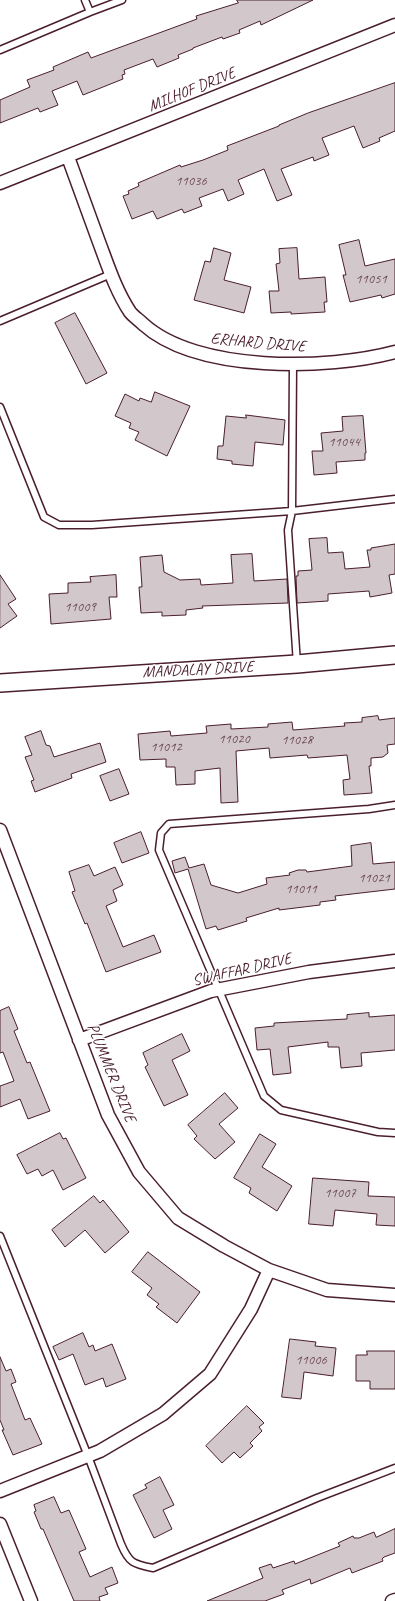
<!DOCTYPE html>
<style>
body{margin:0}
canvas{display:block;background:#fff}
</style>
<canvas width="395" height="1601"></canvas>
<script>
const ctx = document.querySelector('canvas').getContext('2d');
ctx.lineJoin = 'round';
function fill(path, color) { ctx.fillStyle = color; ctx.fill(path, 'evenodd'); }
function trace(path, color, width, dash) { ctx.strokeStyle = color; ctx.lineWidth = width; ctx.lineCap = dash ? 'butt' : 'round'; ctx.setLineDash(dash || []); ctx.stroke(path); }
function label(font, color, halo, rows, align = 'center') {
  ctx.font = font + ' Caveat,sans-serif'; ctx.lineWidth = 3; ctx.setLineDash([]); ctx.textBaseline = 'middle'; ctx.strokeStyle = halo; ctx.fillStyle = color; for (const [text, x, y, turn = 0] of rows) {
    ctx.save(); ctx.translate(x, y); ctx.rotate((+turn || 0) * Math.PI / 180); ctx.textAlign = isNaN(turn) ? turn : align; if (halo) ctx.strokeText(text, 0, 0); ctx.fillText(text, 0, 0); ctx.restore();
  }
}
const building = new Path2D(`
 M237 0H313L261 25 260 21 239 30 240 33 223 39 222 37 193 48V49L178 55 179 58 157 67 153 59 124 70 125 74 122 75 123 79 83 95 77 81 52 91 58 105 40 112 38 108 0 123V100L30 87 27 80 54 70 53 67 88 52 91 58 197 19 196 16 238 3Z
 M395 83V131L379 138 380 141 363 148 354 126 322 138 329 155 314 161 313 157 281 169 292 195 277 201 264 169 238 180 244 194 228 201 223 189 199 198 202 206 184 213 182 209 157 219 153 211 132 219 123 196 129 194 128 191 139 186 138 183 180 165 181 167 203 160 228 150 227 146 279 126V125L308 113Z
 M359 240 365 266 395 259V294L382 298 381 295 350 302 343 275H346L339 245Z
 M214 248 231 253 224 280 251 287 244 313 194 300 205 261 210 262Z
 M297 248 299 279 325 277 327 302H324L325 312 291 314V312L271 313 269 291H279L276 264 280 263 279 249Z
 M75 313 107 373 86 384 55 323Z
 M155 392 190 406 167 456 135 440 139 432 129 428 131 423 115 416 125 394 139 401 140 398 151 402Z
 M246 415 285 420 283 445 255 442 253 466 232 464V461L217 459 218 446H223L226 416 246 418Z
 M363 416 366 453H365V460L336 462 337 473 314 475 312 451H323L321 433 343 431 342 417Z
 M327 538 328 553 343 552 345 569 370 567 367 550H371V548L395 544V574L389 575 392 593 370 597 369 591 328 594V601L297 603 296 576H298V571L312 570 309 539Z
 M252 554 254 581 287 579 288 603 202 606 203 608 186 610V615L162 616V612L141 613 139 587H142L140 557 162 555 164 572 180 580 200 579 201 585 233 583 231 555Z
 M0 575 16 599 8 604 17 616 0 628Z
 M116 575 117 597H109L111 619 51 624 49 594 68 593V583L91 582 90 577Z
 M378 716 379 720 395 718V744L387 745 388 753 383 757 371 758V766H369L372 793 344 795 343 780 350 779 347 755 308 758 307 755 270 758 269 748 236 751 238 802 221 803 220 768 195 771V784L176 785 175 767H166V759L140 760 138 734 170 731 171 736 207 733 206 726 231 724V729L268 727V724L292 722 293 730 345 726 344 723 362 722V718Z
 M41 731 46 745 50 746 54 757 100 743 106 762 71 774 72 778 35 792 31 781 34 780 25 757 32 755 25 737Z
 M119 769 129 794 110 801 100 776Z
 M141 832 149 853 122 863 114 843Z
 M371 843 373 864 395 862V889L335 896 336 900 320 902V905L279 910V908L246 918 247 921 218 930 216 926 206 929 188 869 175 873 172 861 185 857 189 868 204 864 211 885 238 893 267 884 266 878 290 875 289 873 298 870H306L307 872 352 866 351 846Z
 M89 865 94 876 115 867 123 885 113 890 117 901 106 906 123 947 154 935 161 952 106 972 87 923 85 924 72 892 75 891 69 872Z
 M9 1007 18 1029 14 1031 27 1063 30 1062 50 1111 28 1119 20 1099 0 1107V1086L14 1081 3 1052 0 1053V1011Z
 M369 1013V1017L395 1015V1050L361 1053 362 1066 341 1068 339 1047H328V1042L288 1047 291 1073 273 1075 270 1049 257 1050 255 1028 274 1026V1023L347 1019V1015Z
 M182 1034 190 1051 172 1060 188 1095 164 1106 145 1067 148 1065 143 1053Z
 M225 1093 238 1108 219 1124 235 1142 215 1159 194 1139 197 1136 188 1125Z
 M60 1133 63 1139 66 1138 86 1178 63 1190 53 1170 42 1176 38 1169 27 1174 17 1155Z
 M260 1134 276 1144 262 1167 292 1186 277 1211 249 1193 251 1188 234 1178Z
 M313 1178 369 1182 368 1196 395 1197V1226L376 1225 377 1214 335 1210 333 1226 309 1224Z
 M94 1196 100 1203 103 1200 129 1232 105 1253 85 1230 65 1247 52 1230Z
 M148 1252 200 1292 177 1323 156 1307 159 1304 147 1295 152 1288 132 1272Z
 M83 1333 89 1347 93 1345 95 1351 112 1344 126 1379 106 1387 103 1378 85 1385 73 1354 59 1360 53 1347Z
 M290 1339 316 1342 315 1346 336 1348 333 1376 304 1372 301 1399 282 1397Z
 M367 1351H395V1389H370V1381H356V1355H367Z
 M0 1357 6 1371 11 1369 16 1382 11 1384 25 1420 30 1418 42 1444 13 1455 2 1430H4L0 1420Z
 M247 1406 264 1423 259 1427 262 1431 250 1443 253 1446 240 1458 234 1452 222 1463 206 1446Z
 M160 1477 174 1505 163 1510 172 1529 154 1538 133 1495 147 1488 145 1485Z
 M54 1497 61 1513 69 1510 86 1549 79 1552 90 1577 112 1567 118 1583 105 1588 108 1594 99 1597 100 1601H74L43 1529H41L34 1512 36 1511 34 1505Z
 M395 1529V1553L384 1557 382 1559 383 1561 352 1573 350 1568 311 1584 310 1579 282 1590 284 1594 265 1601H207L263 1578 259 1568 271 1564 273 1568 294 1561 295 1564 340 1546 338 1543 353 1536 354 1538H359L374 1532 376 1537Z`);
fill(building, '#d2c7cb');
trace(building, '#4a1f2b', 1);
const lane = new Path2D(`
 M85 0 90 12 122 0
 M0 50 90 12
 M0 321 111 274
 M293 364 292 511 288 530 297 664
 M0 407 44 517 59 525H92L292 511 395 499
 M395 805 369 809 169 824 161 833 159 850 264 1096 281 1110 378 1132 395 1133
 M0 1236 88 1456 121 1544C129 1563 133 1564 153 1568L317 1498 395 1468`);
const street = new Path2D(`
 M68 157C78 185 89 214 99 242 108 266 116 291 130 312 133 316 139 320 143 324 197 373 328 370 395 352
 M0 183 395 25
 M0 830 108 1115 139 1172 178 1218 224 1246 269 1270 327 1290 395 1295
 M79 1040 211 991 309 972 395 961
 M0 1491 100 1451 163 1414 210 1374 251 1309 269 1270
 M0 1524 31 1601
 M392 1601 395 1600`);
const secondary = new Path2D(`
 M0 683 297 664 395 655`);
trace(lane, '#4a1f2b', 9);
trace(street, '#4a1f2b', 15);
trace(secondary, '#4a1f2b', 20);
trace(lane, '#fff', 6);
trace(street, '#fff', 12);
trace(secondary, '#fff', 17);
label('14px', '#6c4953', null, [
 ["11036",191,181],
 ["11051",371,279],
 ["11044",344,442],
 ["11009",80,607],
 ["11020",234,739],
 ["11028",297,740],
 ["11012",166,747],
 ["11021",374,878],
 ["11011",301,889],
 ["11007",340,1193],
 ["11006",311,1360]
]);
label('16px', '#4a1f2b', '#fff', [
 ["MILHOF DRIVE",192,90,-22],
 ["ERHARD DRIVE",258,343,5],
 ["MANDALAY DRIVE",198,670,-3],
 ["SWAFFAR DRIVE",242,970,-13],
 ["PLUMMER DRIVE",111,1073,68]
]);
</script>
